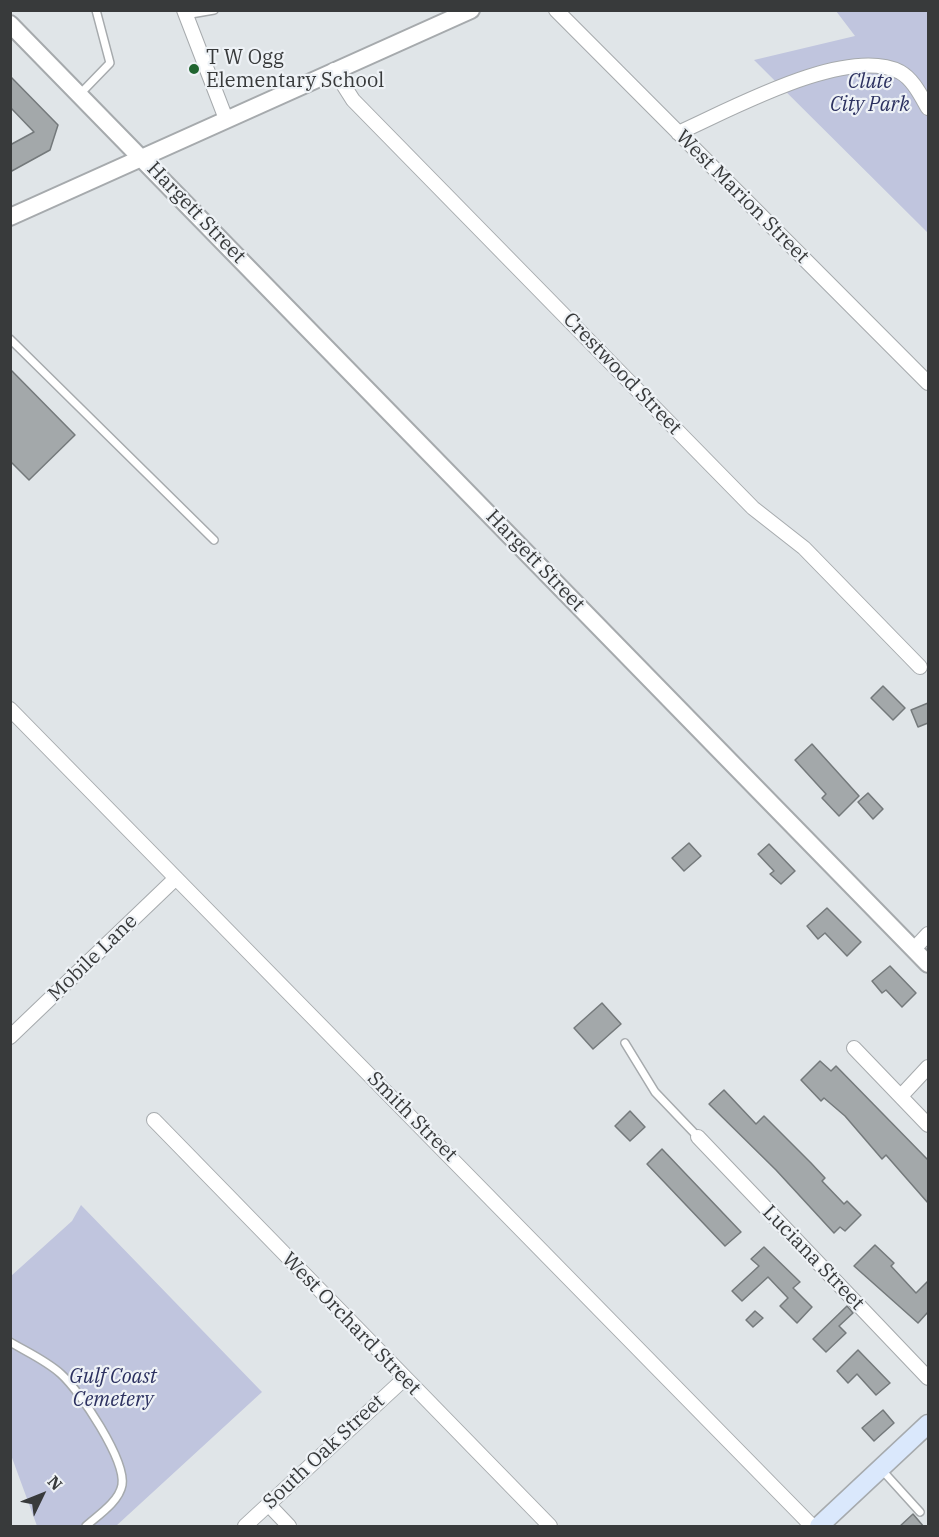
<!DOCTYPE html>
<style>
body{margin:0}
#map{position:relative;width:939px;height:1537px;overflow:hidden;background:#e0e5e8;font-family:"IBM Plex Serif",serif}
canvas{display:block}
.frame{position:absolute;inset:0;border:12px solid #383a3b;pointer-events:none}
.north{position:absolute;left:12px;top:1465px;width:60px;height:60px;-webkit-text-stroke:4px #eef2f6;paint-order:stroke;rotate:47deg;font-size:16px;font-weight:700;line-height:24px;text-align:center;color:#383a3b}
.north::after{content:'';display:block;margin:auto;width:21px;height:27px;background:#383a3b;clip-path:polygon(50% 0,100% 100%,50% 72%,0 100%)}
</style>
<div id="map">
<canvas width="939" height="1537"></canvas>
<div class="frame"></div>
<div class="north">N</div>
</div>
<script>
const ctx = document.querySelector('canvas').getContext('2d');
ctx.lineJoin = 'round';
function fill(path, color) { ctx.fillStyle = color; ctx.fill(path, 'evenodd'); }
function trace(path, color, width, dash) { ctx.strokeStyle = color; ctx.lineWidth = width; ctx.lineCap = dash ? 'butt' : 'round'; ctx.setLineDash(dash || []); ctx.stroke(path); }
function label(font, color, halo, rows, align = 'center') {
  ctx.font = font + ' "IBM Plex Serif",serif'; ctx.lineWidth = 4.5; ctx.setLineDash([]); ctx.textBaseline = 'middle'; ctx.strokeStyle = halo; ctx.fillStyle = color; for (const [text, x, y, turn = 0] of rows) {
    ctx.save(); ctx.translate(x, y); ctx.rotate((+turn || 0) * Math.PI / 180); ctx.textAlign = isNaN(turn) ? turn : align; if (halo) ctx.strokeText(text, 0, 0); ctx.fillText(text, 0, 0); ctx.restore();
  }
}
fill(new Path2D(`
 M836 11H928V233L754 60 855 36Z
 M81 1205 262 1392 116 1526H37L11 1455V1276L72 1221Z`), '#c0c5de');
const building = new Path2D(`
 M10 76 58 125 50 150 10 172V145L34 132 10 107Z
 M10 369 75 435 29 480 10 461Z
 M883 686 905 708 893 720 871 698Z
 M928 703V723L918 727 911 710Z
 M812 744 859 796 839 816 822 798 826 794 795 760Z
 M868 793 883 809 873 819 858 802Z
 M689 843 701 856 684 871 672 858Z
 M769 844 795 871 781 884 770 874 774 871 758 854Z
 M827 908 861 942 847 956 825 933 818 939 807 926Z
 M890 966 916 993 902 1007 886 990 882 993 872 981Z
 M602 1003 621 1024 593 1049 574 1028Z
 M820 1061 831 1071 836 1066 928 1160V1203L886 1155 882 1159 845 1116 824 1098 821 1101 801 1080Z
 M724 1090 756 1124 764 1116 811 1163 825 1178 822 1181 844 1204 847 1201 861 1215 845 1231 840 1227 834 1233 776 1170 709 1104Z
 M630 1111 645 1127 630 1141 615 1126Z
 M662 1149 741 1232 725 1246 647 1164Z
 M875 1245 894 1263 891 1266 916 1293 928 1281V1312L918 1323 854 1266Z
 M764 1247 800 1282 793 1288 812 1307 797 1323 780 1306 788 1298 768 1277 742 1301 732 1291 759 1266 751 1259Z
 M847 1306 853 1313 839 1326 846 1333 826 1352 813 1339Z
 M755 1311 763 1318 753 1327 746 1320Z
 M858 1350 890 1383 876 1395 857 1374 848 1383 837 1371Z
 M883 1410 894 1423 874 1441 862 1428Z
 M913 1514 924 1527H899Z`);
fill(building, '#a3a8aa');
trace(building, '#74797b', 1.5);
const service = new Path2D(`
 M185 15 214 10
 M80 94 110 63 96 10
 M10 339 214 540
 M625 1043 655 1092 698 1137
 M10 1342C27 1352 47 1361 61 1374 80 1391 126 1460 122 1485 119 1502 97 1516 86 1526
 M881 1469 920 1512`);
const minor = new Path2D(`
 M184 10 226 119
 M556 10 928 383
 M334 70 353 100 753 508 804 548 920 667
 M678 133C730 110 846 45 900 72 913 79 921 96 928 108
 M10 709 812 1526
 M914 949 928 934
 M10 1037 176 878
 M854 1048 928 1125
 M901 1096 928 1067
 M154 1120 550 1526
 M698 1137 928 1378
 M268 1504 289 1526
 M245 1526 404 1379`);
const tertiary = new Path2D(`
 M10 24 928 964
 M10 217 471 10`);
const secondary = new Path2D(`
 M819 1526 928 1424`);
trace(service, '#a6aaad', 10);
trace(minor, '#a6aaad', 16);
trace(tertiary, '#a6aaad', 20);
trace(secondary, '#a6aaad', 21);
trace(service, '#fff', 7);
trace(minor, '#fff', 14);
trace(tertiary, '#fff', 16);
trace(secondary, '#dae8fc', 18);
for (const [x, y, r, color] of [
 [194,69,6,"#206530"]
]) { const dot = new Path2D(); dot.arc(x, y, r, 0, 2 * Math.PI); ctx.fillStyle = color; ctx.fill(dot); trace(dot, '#eef2f6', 2); }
label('20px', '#383a3b', '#eef2f6', [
 ["T W Ogg",206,58],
 ["Elementary School",206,81]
], 'left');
label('italic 20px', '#2c3160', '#eef2f6', [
 ["Clute",870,82],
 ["City Park",870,105],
 ["Gulf Coast",113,1377],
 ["Cemetery",113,1400]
]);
label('20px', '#383a3b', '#eef2f6', [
 ["West Marion Street",742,197,45],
 ["Hargett Street",196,213,46],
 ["Crestwood Street",622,374,46],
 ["Hargett Street",535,561,46],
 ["Mobile Lane",93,958,-44],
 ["Smith Street",412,1117,45],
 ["Luciana Street",813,1258,46],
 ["West Orchard Street",351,1324,46],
 ["South Oak Street",324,1452,-43]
]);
</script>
